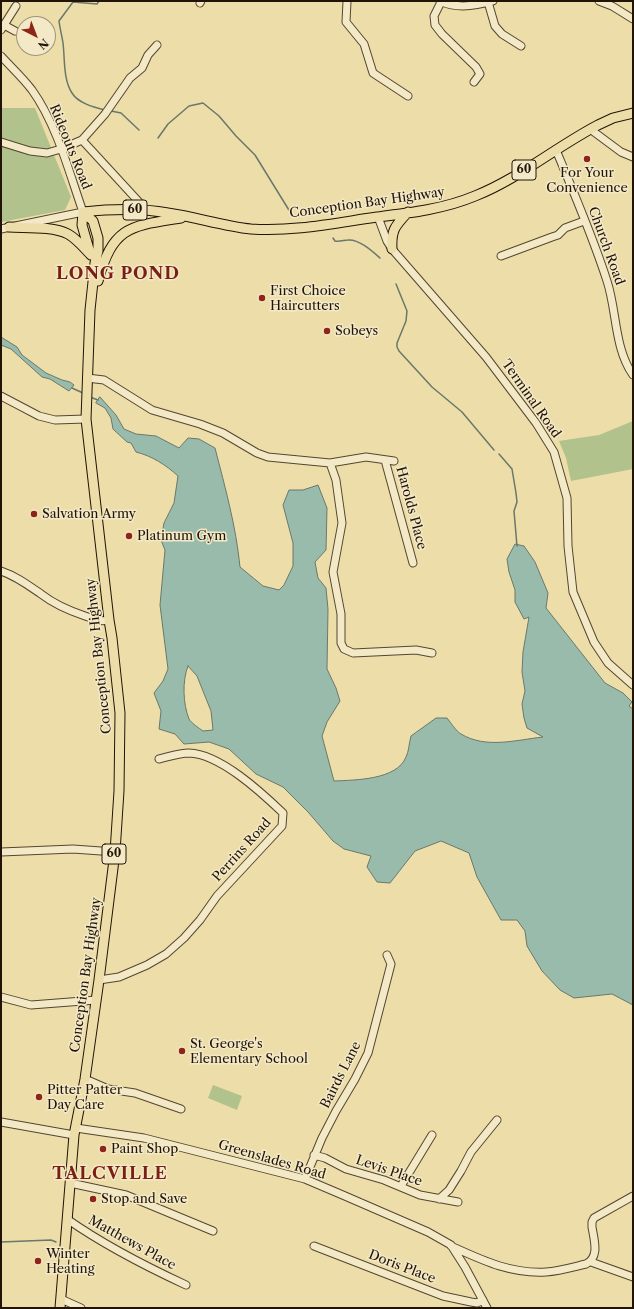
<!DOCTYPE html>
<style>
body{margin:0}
#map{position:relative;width:634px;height:1309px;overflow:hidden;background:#eddda9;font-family:"Libre Caslon Text",serif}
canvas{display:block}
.frame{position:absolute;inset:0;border:2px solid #211407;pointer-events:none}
.north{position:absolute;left:16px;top:16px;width:40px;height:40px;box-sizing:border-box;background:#f3e9c7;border:1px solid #9f947a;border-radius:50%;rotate:138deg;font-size:11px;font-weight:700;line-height:16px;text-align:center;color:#211407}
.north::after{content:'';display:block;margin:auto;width:14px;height:18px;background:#8f2418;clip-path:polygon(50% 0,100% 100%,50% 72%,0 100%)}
</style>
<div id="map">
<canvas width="634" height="1309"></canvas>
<div class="frame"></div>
<div class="north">N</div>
</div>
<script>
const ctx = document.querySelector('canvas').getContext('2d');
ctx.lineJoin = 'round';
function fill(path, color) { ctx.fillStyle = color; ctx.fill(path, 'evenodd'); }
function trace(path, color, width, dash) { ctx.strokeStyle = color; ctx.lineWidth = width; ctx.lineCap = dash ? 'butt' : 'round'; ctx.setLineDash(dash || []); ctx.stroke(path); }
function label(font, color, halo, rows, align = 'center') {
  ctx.font = font + ' "Libre Caslon Text",serif'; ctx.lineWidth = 3; ctx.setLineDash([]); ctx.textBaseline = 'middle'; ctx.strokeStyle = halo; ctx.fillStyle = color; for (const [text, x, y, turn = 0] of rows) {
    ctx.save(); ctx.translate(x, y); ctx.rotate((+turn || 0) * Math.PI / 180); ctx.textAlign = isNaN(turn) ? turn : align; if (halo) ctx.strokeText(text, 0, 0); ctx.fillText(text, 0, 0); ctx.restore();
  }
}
fill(new Path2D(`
 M1 108H35L71 197 65 210 1 222Z
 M633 421V469L571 481 566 458 559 441 599 435Z
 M213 1085 242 1096 237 1110 208 1098Z`), '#b2c28c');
const water = new Path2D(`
 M1 337 17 347 22 355 46 373 62 380 70 382 74 385 69 391 50 379 42 377 11 349 1 345Z
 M100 397 116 415 124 429 136 434 156 436 179 448 188 438 199 439 215 448C225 487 236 526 240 567L263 586 279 590 284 585 293 566V543L283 505 289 490H303L318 485 327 508 326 550 315 562 318 578 326 588 328 609 327 669 336 688 340 701 327 722 322 736 334 781C355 780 397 780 406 757 409 751 409 743 411 736L436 718H447C451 723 456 731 461 734 486 749 516 740 543 737L527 728 524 718 522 704 525 691 522 672 523 652 529 617 524 619 515 602V590L509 572 507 559 515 544 524 546 535 562 548 593 546 608 605 683 623 693 632 702 629 706 633 709V1005L612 994 574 998 560 990 542 971 527 946 525 931 517 920H501L477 877 469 853 441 841 415 851 390 883 377 882 367 867 371 856 344 849 333 841 308 812 283 787 256 774 229 749 209 742 184 744 175 734 159 729 161 711 154 693 163 681 168 669 160 605 165 550 161 540 164 523 174 503 178 476C166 465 152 456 136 452L131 443 127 442 113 429 111 418 105 408 96 403ZM188 666 197 676 211 711 213 730 203 731C199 728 191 723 189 719 183 704 182 681 188 666Z`);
fill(water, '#99bbac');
trace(water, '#69786a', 1);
trace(new Path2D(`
 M99 1 97 4 73 2 59 21C60 29 62 36 63 43 65 59 63 79 72 93 78 103 93 107 105 110
 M111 111 121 113 139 130
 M158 138 168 124 189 106 203 103 219 116 236 136 255 155 292 215
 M333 238 335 241C340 242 344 240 348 240 359 239 372 251 380 258
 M396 284 407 311 406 321 397 343V347L399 351 432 387 462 412 494 450
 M72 388 83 393
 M90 397 98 400
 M499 454 512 469 516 493 517 502 514 511 517 546
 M1 1242 51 1240 56 1242`), '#69786a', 1.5);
const minor = new Path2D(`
 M347 1 346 22 364 44 373 73 408 96
 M440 1C456 9 476 6 493 1
 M599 1 612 6 633 19
 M441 2 434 16 435 25 442 34 476 67 480 74 474 82
 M488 2 495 26 502 34 521 46
 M200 3 201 1
 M4 25 16 6
 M1 30 4 25 15 31
 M1 56C11 67 23 78 32 90 57 125 69 172 83 212L1 229
 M590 129 621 152 633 157
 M82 140 139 202 138 210
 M1 142 30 151 47 153 61 149 82 140 105 114 130 78 142 68 148 55 157 45
 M556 150C574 193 593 237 607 281 617 311 614 348 633 375
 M378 217 387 241 392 249 486 357 536 423 554 452 567 498 568 546 573 592 594 642 608 663 633 685
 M501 256 552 237 558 235 565 228 584 221
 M87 378 104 380 152 410 200 424 223 433 257 453 268 457 330 463 366 457 394 461
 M1 396 39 416 55 420 86 419
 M385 460 413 563
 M330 463 336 480 342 523 333 572 341 614V643L344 649 353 653 416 650 432 653
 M1 571C16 576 28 585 41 594 54 604 70 611 85 616 94 619 100 622 109 620
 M1 852 73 849 115 852
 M99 980 119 977 147 965 166 954 184 938 200 920 217 896 282 826 283 813C261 792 220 754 189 753 179 753 168 757 159 759
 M1 997 31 1005 96 1000
 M85 1079 108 1089 135 1093 181 1109
 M1 1122 74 1135
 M76 1128 144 1138 305 1179 345 1196 428 1232 451 1245 465 1267 487 1308
 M314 1155 325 1158 346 1169 384 1180 420 1195 458 1202
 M305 1179 322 1138 336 1111 355 1079 368 1053 391 964 387 955
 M70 1183 126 1195 213 1231
 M401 1186 432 1135
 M439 1199 449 1190 461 1171 471 1152 497 1120
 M67 1219C104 1245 145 1266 186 1285
 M314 1246 443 1296 471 1302 477 1303 483 1300
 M451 1246C482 1260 510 1274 546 1272 559 1271 573 1267 586 1264 600 1257 594 1240 592 1227V1222L594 1218 633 1196
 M591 1262 633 1277
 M61 1299 81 1308`);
const major = new Path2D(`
 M83 212C111 209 140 208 168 213 196 217 223 226 251 229 293 232 335 223 377 217 410 213 444 209 475 196 518 179 556 147 598 125L613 118 633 113
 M83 212 82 225 90 253
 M9 227C26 228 53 226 68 234 77 239 84 248 91 255
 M392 249C391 230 395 226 408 212
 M98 281C113 226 130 226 181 218
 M60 1308 74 1135 85 1079 99 980 115 852 119 791 120 713 112 638 109 620 86 419 90 310 95 263 98 251V238L93 221 83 212`);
trace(minor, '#544630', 9);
trace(major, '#211407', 11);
trace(minor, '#f3e9c7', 7);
trace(major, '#eddda9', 9);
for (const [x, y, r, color] of [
 [587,159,4,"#8f2418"],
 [262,298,4,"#8f2418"],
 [327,331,4,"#8f2418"],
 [34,514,4,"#8f2418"],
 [129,536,4,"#8f2418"],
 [182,1051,4,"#8f2418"],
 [39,1097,4,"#8f2418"],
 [103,1149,4,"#8f2418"],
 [93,1199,4,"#8f2418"],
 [38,1261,4,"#8f2418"]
]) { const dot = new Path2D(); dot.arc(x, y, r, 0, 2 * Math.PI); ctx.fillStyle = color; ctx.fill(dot); trace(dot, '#f3e9c7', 1.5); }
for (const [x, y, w] of [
 [524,170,24],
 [135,210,24],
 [114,854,24]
]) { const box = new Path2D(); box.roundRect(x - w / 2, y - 10, w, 20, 3); ctx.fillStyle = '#f3e9c7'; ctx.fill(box); trace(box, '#211407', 1); }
label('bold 12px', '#211407', null, [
 ["60",524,170],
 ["60",135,210],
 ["60",114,854]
]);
label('13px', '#211407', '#f3e9c7', [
 ["Rideouts Road",70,147,68],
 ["Conception Bay Highway",367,203,-8],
 ["Church Road",606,246,70],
 ["Terminal Road",531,399,55],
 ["Harolds Place",411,508,75],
 ["Conception Bay Highway",99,656,-96],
 ["Perrins Road",242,850,-48],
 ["Conception Bay Highway",86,975,-82],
 ["Bairds Lane",341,1075,-63],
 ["Greenslades Road",272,1160,16],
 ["Levis Place",389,1171,19],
 ["Matthews Place",132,1243,29],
 ["Doris Place",402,1267,21]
]);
label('13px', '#211407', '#f3e9c7', [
 ["For Your",587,173,"center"],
 ["Convenience",587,188,"center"],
 ["First Choice",270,291],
 ["Haircutters",270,306],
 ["Sobeys",335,331],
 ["Salvation Army",42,514],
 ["Platinum Gym",137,536],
 ["St. George's",190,1044],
 ["Elementary School",190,1059],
 ["Pitter Patter",47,1090],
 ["Day Care",47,1105],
 ["Paint Shop",111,1149],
 ["Stop and Save",101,1199],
 ["Winter",46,1254],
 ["Heating",46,1269]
], 'left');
ctx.letterSpacing = '1px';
label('bold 17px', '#7a1f14', '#f3e9c7', [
 ["LONG POND",118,274],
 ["TALCVILLE",110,1174]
]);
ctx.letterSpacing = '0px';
</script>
